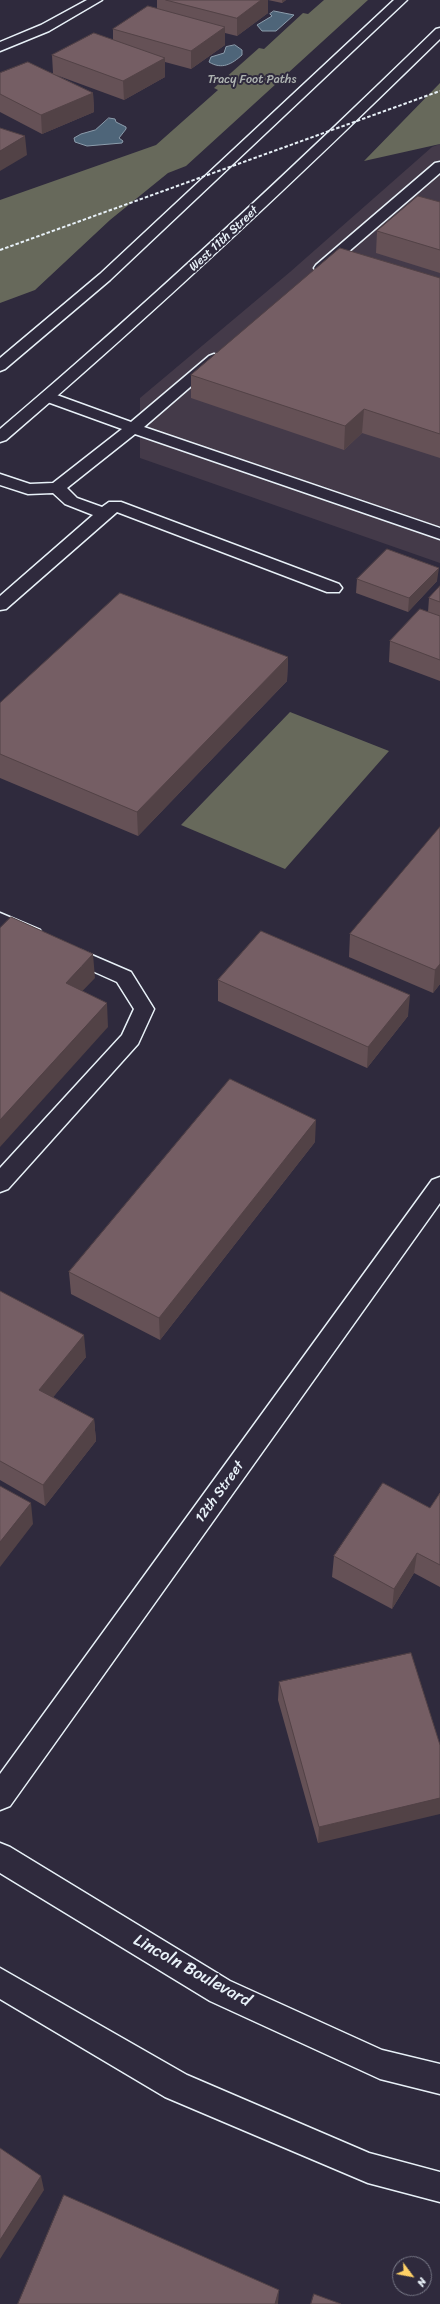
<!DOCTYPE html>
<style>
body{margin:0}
#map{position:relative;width:440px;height:2304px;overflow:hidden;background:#2f2a3d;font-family:Sriracha,sans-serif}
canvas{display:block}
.north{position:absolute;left:392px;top:2256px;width:40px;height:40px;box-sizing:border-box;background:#2f2a3d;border:1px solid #797a88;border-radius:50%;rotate:122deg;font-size:11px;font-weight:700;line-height:16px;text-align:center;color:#e8f1f8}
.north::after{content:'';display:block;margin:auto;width:14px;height:18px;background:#ffd166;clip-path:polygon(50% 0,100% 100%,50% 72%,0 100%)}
</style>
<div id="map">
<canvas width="440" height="2304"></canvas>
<div class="north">N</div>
</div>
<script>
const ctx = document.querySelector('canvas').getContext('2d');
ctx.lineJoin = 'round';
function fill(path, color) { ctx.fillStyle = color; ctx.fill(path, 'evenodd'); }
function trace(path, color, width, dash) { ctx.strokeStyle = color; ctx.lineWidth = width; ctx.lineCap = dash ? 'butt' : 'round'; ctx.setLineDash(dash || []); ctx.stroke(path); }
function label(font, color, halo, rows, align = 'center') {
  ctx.font = font + ' Sriracha,sans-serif'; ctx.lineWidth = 4; ctx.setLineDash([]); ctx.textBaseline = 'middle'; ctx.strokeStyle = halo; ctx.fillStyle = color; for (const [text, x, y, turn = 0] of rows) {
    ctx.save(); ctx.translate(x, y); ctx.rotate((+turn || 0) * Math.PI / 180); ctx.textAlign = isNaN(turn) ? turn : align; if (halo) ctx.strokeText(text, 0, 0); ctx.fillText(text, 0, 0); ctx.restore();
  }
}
fill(new Path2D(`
 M440 144V563L140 458V398L290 272 432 147Z`), '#443a49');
fill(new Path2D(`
 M324 0H368L186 166 168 173 110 220 35 290 0 303V200L156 145 218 90 214 88 259 48 264 49 303 13 308 14Z
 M440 83V144L364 161Z
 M290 712 389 751 285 869 181 825Z`), '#67695b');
const water = new Path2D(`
 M274 11 294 15 276 31H262L257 25 272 16 270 14Z
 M235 45 242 50V55C232 64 222 70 209 62L211 57 224 53 226 47Z
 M109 118 115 119 116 122 126 127V129L119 138 123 141 122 143 87 146 75 142 74 138 81 134 95 130Z`);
fill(water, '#4e6579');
trace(water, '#8c9dac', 1);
const lane = new Path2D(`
 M440 162V173L326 271H316L314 268 316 265 435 163Z
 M214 354 219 356 222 359 219 362 144 427 440 528V539L135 434 67 488 77 498 102 507 109 502H121L339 584 342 588 339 592H327L117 512 6 609 0 610V596L93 515 65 504 53 493 28 494 0 485V474L30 484 53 483 122 429 42 400 40 397 42 394H54L131 422 209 356Z
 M0 913 40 930 43 935 40 940 33 942 26 940 0 928Z
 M66 944 131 972 154 1009 138 1044 8 1189 0 1192V1168L122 1035 134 1009 117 982 59 956 56 951 59 946Z`);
const street = new Path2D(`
 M87 0H102L49 31 0 51V42L41 25Z
 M440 1177V1203L10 1806 0 1810V1774L432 1180Z`);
const secondary = new Path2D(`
 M0 1843 10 1847 230 1981 382 2050 440 2064V2094L380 2079 210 2001 0 1873Z
 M0 1968 187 2075 369 2153 440 2172V2202L368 2183 165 2097 0 1999Z`);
const primary = new Path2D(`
 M394 0H407L110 280 5 369 0 371V358L100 274Z
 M440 28V39C299 177 156 312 6 440L0 442V429C151 301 294 167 436 29Z`);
trace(lane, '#e8f1f8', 3);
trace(street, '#e8f1f8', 3);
trace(secondary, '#e8f1f8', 3);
trace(primary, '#e8f1f8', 3);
fill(lane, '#2f2a3d');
fill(street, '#2f2a3d');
fill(secondary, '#2f2a3d');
fill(primary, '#2f2a3d');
trace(new Path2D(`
 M0 250 440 91`), '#e8f1f8', 2, [3.5, 2]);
fill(new Path2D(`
 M157 0H286L282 3 268 0V13L237 36 225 33V45L191 69 165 62V77L124 100 56 75 93 93 94 112 42 134 0 112V73H53L52 55 113 40V29L157 8Z
 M440 202V273L376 253 377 231Z
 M440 278V458L362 433 344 450 191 398V375Z
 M357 579 437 581 408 612 356 593Z
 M440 586V681L389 662 390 641 428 612 429 598Z
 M288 657 287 681 138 836 0 778V703Z
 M440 827V984L433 993 349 957 350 934Z
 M218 980 408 1016 367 1068 218 1001Z
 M315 1142 160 1340 71 1294 69 1272Z
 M0 1291 86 1357 53 1397 94 1419 96 1441 45 1506 0 1480Z
 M440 1493V1587L414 1573 392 1609 332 1577 334 1556 430 1508Z
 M279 1682 440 1745 318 1843 278 1700Z`), '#655156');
fill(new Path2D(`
 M261 0H268V13L237 36V18Z
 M282 0H286L282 3Z
 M225 27V45L191 69V51Z
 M165 58V77L124 100 123 81Z
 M93 93 94 112 42 134 41 115Z
 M25 136 27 155 0 171V151Z
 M364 409 362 433 344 450 345 426Z
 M439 568 437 581 408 612 409 598Z
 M288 657 287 681 138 836 137 812Z
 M93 954 95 978 67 1007 66 983Z
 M440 964V984L433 993 435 970Z
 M410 995 408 1016 367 1068 368 1047Z
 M107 1003 108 1027 0 1147V1120Z
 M316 1120 315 1142 160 1340 159 1318Z
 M84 1335 86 1357 42 1411 39 1390Z
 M94 1419 96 1441 45 1506 43 1485Z
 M31 1503 33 1524 0 1567V1542Z
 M417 1553 414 1573 392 1609 394 1589Z
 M440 1798V1814L318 1843 319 1827Z
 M41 2176 44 2190 0 2259V2240Z
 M279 2290 278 2304H275Z`), '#524246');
const building = new Path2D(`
 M166 0H261L237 18Z
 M148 6 225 27 191 51 113 29Z
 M94 33 165 58 123 81 52 55Z
 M28 62 93 93 41 115 0 94V73Z
 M0 128 25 136 0 151Z
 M418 196 440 202V250L377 231Z
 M340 248 440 278V434L364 409 345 426 191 375Z
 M387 549 439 568 409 598 357 579Z
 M440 586V602L429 598Z
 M120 593 288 657 137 812 0 754V703Z
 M420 609 440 616V660L390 641Z
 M440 827V964L435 970 350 934Z
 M11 917 93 954 66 983 107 1003 0 1120V928Z
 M261 931 410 995 368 1047 218 980Z
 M230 1079 316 1120 159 1318 69 1272Z
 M0 1291 84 1335 39 1390 94 1419 43 1485 0 1461Z
 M383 1483 430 1508 440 1493V1565L417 1553 394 1589 334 1556Z
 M0 1486 31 1503 0 1542Z
 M411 1653 440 1745V1798L319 1827 279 1682Z
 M0 2148 41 2176 0 2240Z
 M64 2195 279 2290 275 2304H18Z
 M314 2294 341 2304H311Z`);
fill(building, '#755e64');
trace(building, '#524246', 1);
label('12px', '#aeb4b1', '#2f2a3d', [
 ["Tracy Foot Paths",252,80]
]);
label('12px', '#e8f1f8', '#2f2a3d', [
 ["West 11th Street",224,239,-43]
]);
label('14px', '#e8f1f8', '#2f2a3d', [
 ["12th Street",220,1492,-54]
]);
label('17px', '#e8f1f8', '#2f2a3d', [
 ["Lincoln Boulevard",192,1971,29]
]);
</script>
